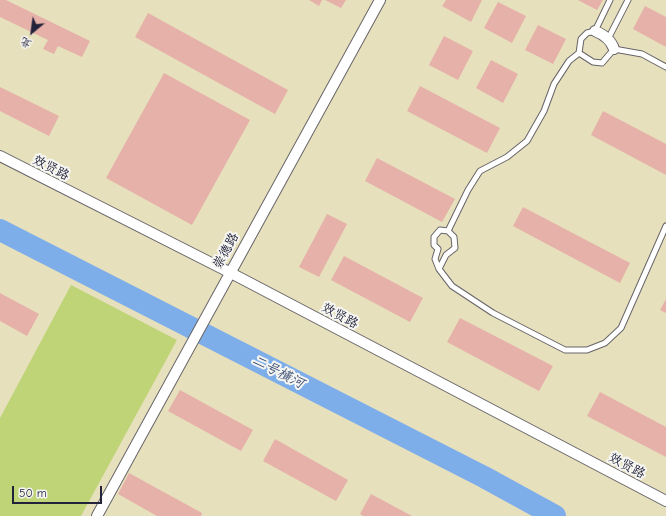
<!DOCTYPE html>
<meta charset="utf-8">
<style>
body{margin:0}
#map{position:relative;width:666px;height:516px;overflow:hidden;background:#e7e0bd;font-family:"Comic Neue","LXGW WenKai TC",sans-serif}
canvas{display:block}
.north{position:absolute;left:12px;top:12px;width:40px;height:40px;-webkit-text-stroke:3px #f6f6f2;paint-order:stroke;rotate:209deg;font-size:11px;font-weight:700;line-height:16px;text-align:center;color:#22223b}
.north::after{content:'';display:block;margin:auto;width:14px;height:18px;background:#22223b;clip-path:polygon(50% 0,100% 100%,50% 72%,0 100%)}
.scale{position:absolute;left:12px;top:486px;width:90px;height:18px;box-sizing:border-box;border:2px solid #22223b;border-top:0;padding-left:5px;font-size:12px;line-height:14px;white-space:nowrap;color:#22223b;-webkit-text-stroke:3px #f6f6f2;paint-order:stroke}
</style>
<div id="map">
<canvas width="666" height="516"></canvas>
<div class="north">北</div>
<div class="scale">50 m</div>
</div>
<script>
const ctx = document.querySelector('canvas').getContext('2d');
ctx.lineJoin = 'round';
function fill(path, color) { ctx.fillStyle = color; ctx.fill(path, 'evenodd'); }
function trace(path, color, width, dash) { ctx.strokeStyle = color; ctx.lineWidth = width; ctx.lineCap = dash ? 'butt' : 'round'; ctx.setLineDash(dash || []); ctx.stroke(path); }
function label(font, color, halo, rows, align = 'center') {
  ctx.font = font + ' "Comic Neue","LXGW WenKai TC",sans-serif'; ctx.lineWidth = 4; ctx.setLineDash([]); ctx.textBaseline = 'middle'; ctx.strokeStyle = halo; ctx.fillStyle = color; for (const [text, x, y, turn = 0] of rows) {
    ctx.save(); ctx.translate(x, y); ctx.rotate((+turn || 0) * Math.PI / 180); ctx.textAlign = isNaN(turn) ? turn : align; if (halo) ctx.strokeText(text, 0, 0); ctx.fillText(text, 0, 0); ctx.restore();
  }
}
fill(new Path2D(`
 M71 285 177 340 81 516H0V418Z`), '#bed477');
trace(new Path2D(`
 M0 230 484 477 555 516`), '#7eaee9', 22);
fill(new Path2D(`
 M0 0H6L90 41 82 57 58 46 54 54 43 49 48 40 0 17Z
 M309 0H322L319 6Z
 M325 0H346L341 8Z
 M446 0H482L471 22 442 6Z
 M578 0H603L597 10Z
 M498 2 526 16 512 43 484 28Z
 M645 6 666 17V47L633 29Z
 M148 13 288 90 275 114 135 37Z
 M538 25 566 39 553 64 525 50Z
 M444 36 473 51 458 80 429 65Z
 M491 60 518 74 503 103 476 88Z
 M164 73 250 120 192 225 106 178Z
 M420 86 500 128 487 153 407 111Z
 M0 87 59 116 49 136 0 111Z
 M603 111 666 144V175L591 135Z
 M377 158 455 199 442 222 365 181Z
 M523 207 630 263 620 283 513 226Z
 M327 214 347 224 319 277 299 267Z
 M344 256 423 298 410 322 331 280Z
 M0 293 39 314 27 336 0 321Z
 M666 299V313L660 310Z
 M460 318 553 366 539 391 447 342Z
 M180 390 253 430 241 451 168 411Z
 M600 392 666 427V457L587 416Z
 M275 439 348 480 336 501 263 461Z
 M129 473 202 513 201 516H157L118 494Z
 M371 494 412 516H363L360 514Z`), '#e5b1a8');
const service = new Path2D(`
 M610 0 595 31 587 33 581 39 579 53 569 61 554 84 544 111 527 141 507 157 480 171 468 190 448 231 440 230 434 237V245L438 249 435 259 439 269 452 286 493 313 565 350H587L605 343 621 328 666 226
 M608 39 628 0
 M579 53 593 62 602 63 614 49 642 54 666 67
 M439 269 446 255 455 248 454 237 448 231`);
const minor = new Path2D(`
 M595 31C605 35 611 40 614 49
 M0 156 229 272 666 501
 M97 516 380 0`);
trace(service, '#676468', 7);
trace(minor, '#676468', 12);
trace(service, '#fff', 5);
trace(minor, '#fff', 10);
label('13px', '#22223b', '#f6f6f2', [
 ["效贤路",51,168,27],
 ["崇德路",226,251,-61],
 ["效贤路",340,316,28],
 ["效贤路",627,466,28]
]);
label('italic 14px', '#425378', '#f6f6f2', [
 ["二号横河",278,372,27]
]);
</script>
